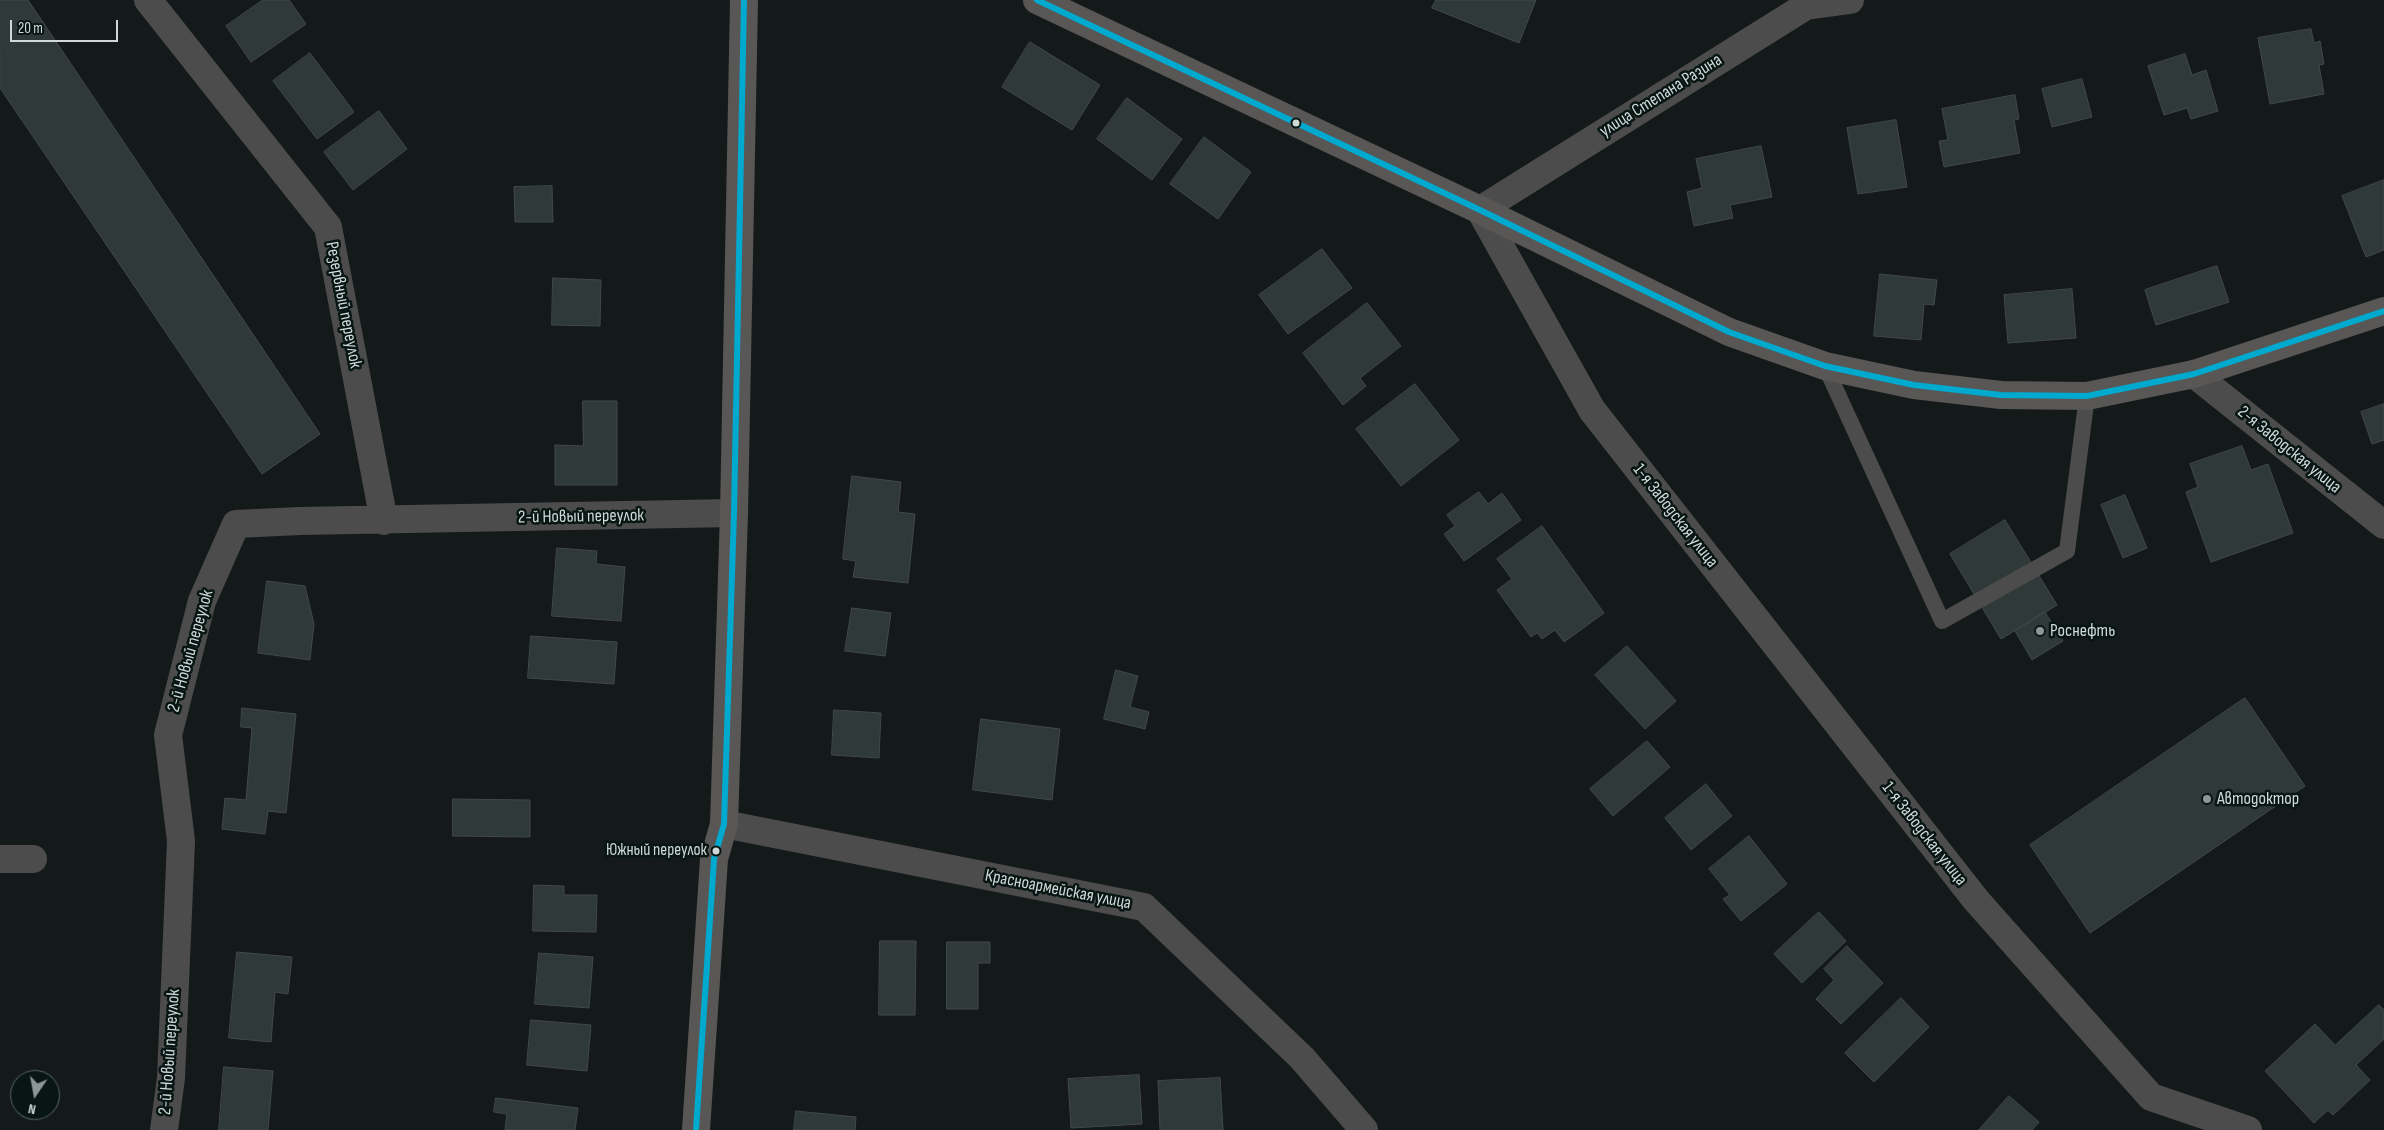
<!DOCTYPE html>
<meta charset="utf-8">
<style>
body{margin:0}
#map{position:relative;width:2384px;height:1130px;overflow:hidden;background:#141a1a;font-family:"Sofia Sans Condensed",sans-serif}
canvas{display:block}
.north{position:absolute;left:10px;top:1070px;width:50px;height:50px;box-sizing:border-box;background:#071513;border:1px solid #576361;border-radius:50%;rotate:192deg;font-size:14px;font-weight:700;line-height:20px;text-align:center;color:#cfd9d7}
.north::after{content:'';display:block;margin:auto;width:18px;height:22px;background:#8e9695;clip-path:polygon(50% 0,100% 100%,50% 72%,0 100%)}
.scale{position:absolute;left:10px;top:20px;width:108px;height:22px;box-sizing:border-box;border:2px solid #cfd9d7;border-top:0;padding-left:6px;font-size:15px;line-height:18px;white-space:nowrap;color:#cfd9d7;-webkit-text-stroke:4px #071513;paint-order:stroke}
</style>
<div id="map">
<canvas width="2384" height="1130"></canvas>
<div class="north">N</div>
<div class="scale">20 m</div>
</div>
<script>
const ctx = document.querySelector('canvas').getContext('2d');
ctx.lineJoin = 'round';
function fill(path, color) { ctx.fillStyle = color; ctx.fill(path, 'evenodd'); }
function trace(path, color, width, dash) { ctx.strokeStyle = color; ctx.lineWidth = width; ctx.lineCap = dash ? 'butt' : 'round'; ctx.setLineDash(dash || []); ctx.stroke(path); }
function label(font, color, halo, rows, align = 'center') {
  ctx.font = font + ' "Sofia Sans Condensed",sans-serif'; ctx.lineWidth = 5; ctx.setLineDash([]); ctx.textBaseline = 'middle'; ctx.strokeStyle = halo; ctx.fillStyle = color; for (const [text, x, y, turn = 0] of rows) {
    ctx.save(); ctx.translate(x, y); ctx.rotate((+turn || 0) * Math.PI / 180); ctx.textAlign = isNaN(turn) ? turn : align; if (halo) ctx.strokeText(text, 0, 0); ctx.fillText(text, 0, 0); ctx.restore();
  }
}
const building = new Path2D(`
 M0 0H28L320 434 262 474 0 88Z
 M263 0H289L306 24 251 62 226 26Z
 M1436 0H1536L1519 43 1432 8Z
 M2311 29 2314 43 2320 41 2324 64 2319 65 2324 94 2270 104 2258 38Z
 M1030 42 1100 85 1072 130 1002 87Z
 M310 53 354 112 317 139 273 81Z
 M2185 54 2192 75 2206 70 2218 111 2191 119 2187 108 2164 115 2148 66Z
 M2082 79 2092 117 2052 127 2042 89Z
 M2015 95 2019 119 2014 120 2020 153 1944 167 1939 141 1948 140 1942 109Z
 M1127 98 1182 139 1152 180 1097 139Z
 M379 111 407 149 353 190 324 152Z
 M1896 120 1907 187 1858 194 1847 128Z
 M1204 137 1251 172 1218 219 1170 184Z
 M1761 146 1772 197 1730 205 1733 218 1694 226 1687 192 1702 188 1696 159Z
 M2384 180V250L2366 257 2342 196Z
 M552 186 553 222H515L514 187Z
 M1322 249 1352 288 1288 334 1259 295Z
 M2217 266 2229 302 2156 325 2145 290Z
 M1880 274 1937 280 1934 305 1924 304 1921 340 1874 336Z
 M553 278 601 280 600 326 552 325Z
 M2072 289 2076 338 2008 343 2004 295Z
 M1367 303 1401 346 1360 378 1366 386 1343 405 1303 353Z
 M1415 384 1459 440 1401 486 1356 429Z
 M583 401H617V485H555V445L583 446Z
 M2384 404V440L2372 444 2361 412Z
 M2242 446 2251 470 2268 464 2293 533 2211 562 2186 492 2198 487 2190 464Z
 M852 476 901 482 898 512 915 514 908 583 853 577 856 561 843 559Z
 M1479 492 1488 504 1502 493 1521 520 1464 561 1444 534 1455 526 1447 515Z
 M2125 495 2147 548 2123 558 2101 505Z
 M2005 520 2057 605 2001 639 1950 554Z
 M1542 526 1604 613 1564 642 1555 630 1542 639 1537 633 1531 637 1497 590 1512 579 1497 559Z
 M557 548 597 551 596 564 625 567 621 621 552 616Z
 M267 581 305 586 314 624 310 660 258 653Z
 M852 608 891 613 885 656 845 651Z
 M2045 612 2063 641 2032 660 2015 631Z
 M531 636 617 642 614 684 528 678Z
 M1627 646 1676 701 1645 729 1595 675Z
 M1116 670 1138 676 1130 707 1149 712 1145 729 1104 719Z
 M2245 698 2305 786 2090 933 2030 845Z
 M242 708 296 714 286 813 268 811 265 834 222 829 225 798 246 800 252 728 241 727Z
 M834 710 881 713 879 758 832 755Z
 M981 719 1060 729 1052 800 973 790Z
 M1647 741 1670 767 1613 816 1590 789Z
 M1706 784 1732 816 1691 850 1665 818Z
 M453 799 530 800V837L453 836Z
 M1749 836 1787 884 1741 921 1723 899 1730 895 1709 869Z
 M534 885 564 886V895H597L596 932 533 931Z
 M1819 912 1846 941 1802 983 1774 954Z
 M880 941H916L915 1015H879Z
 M947 942H990V963H978V1009H947Z
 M1847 946 1883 983 1841 1024 1816 999 1834 980 1824 969Z
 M237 952 292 957 288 994 275 992 271 1042 229 1038Z
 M539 953 593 957 589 1008 535 1004Z
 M1901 998 1929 1027 1874 1082 1845 1053Z
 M2379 1005 2384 1010V1039L2356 1065 2370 1080 2333 1115 2328 1110 2314 1123 2265 1071 2315 1024 2335 1045Z
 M531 1020 591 1025 587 1071 527 1065Z
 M224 1067 273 1071 268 1130H219Z
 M1139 1075 1142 1124 1071 1128 1068 1079Z
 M1220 1078 1223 1130H1160L1158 1081Z
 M2009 1096 2039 1122 2032 1130H1979Z
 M496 1098 578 1108 575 1130H505L507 1114 494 1112Z
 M796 1111 856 1117 855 1130H794Z`);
fill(building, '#2f3938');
trace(building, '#424948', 1);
trace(new Path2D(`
 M1825 366 1942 621 2067 551 2087 396`), '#4d4c4c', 16);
trace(new Path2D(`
 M148 0 328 227 384 521
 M1850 0 1806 6 1480 210 1592 410 1976 900 2151 1097 2248 1130
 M2194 374 2384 525
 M724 824 1144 907 1302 1058 1364 1130
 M0 859H33
 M164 1130 171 1078 181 841 168 735 202 601 236 524 300 521 734 513`), '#4d4c4c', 28);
trace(new Path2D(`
 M1037 0 1480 210 1729 332 1825 366 1914 385 2001 395 2087 396 2194 374 2384 311
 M696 1130 714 859 724 824 734 513 744 0`), '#595756', 28);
trace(new Path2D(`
 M1037 0 1480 210 1729 332 1825 366 1914 385 2001 395 2087 396 2194 374 2384 311
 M696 1130 714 859 724 824 734 513 744 0`), '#00a9ce', 6);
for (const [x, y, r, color] of [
 [1296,123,4.5,"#cfd9d7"],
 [2040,631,5,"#8e9695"],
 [2207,799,5,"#8e9695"],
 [716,851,4.5,"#cfd9d7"]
]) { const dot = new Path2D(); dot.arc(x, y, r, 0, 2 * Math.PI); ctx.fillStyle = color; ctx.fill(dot); trace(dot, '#071513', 2); }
label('17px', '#cfd9d7', '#071513', [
 ["Южный переулок",707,851]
], 'right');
label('18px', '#cfd9d7', '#071513', [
 ["улица Степана Разина",1661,96,-32],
 ["Резервный переулок",343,305,79],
 ["2-я Заводская улица",2289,450,39],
 ["1-я Заводская улица",1675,516,52],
 ["2-й Новый переулок",581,517,-1],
 ["2-й Новый переулок",191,651,-74],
 ["1-я Заводская улица",1924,834,52],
 ["Красноармейская улица",1058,890,11],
 ["2-й Новый переулок",170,1052,-86]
]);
label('18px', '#cfd9d7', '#071513', [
 ["Роснефть",2050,631],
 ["Автодоктор",2217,799]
], 'left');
</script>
